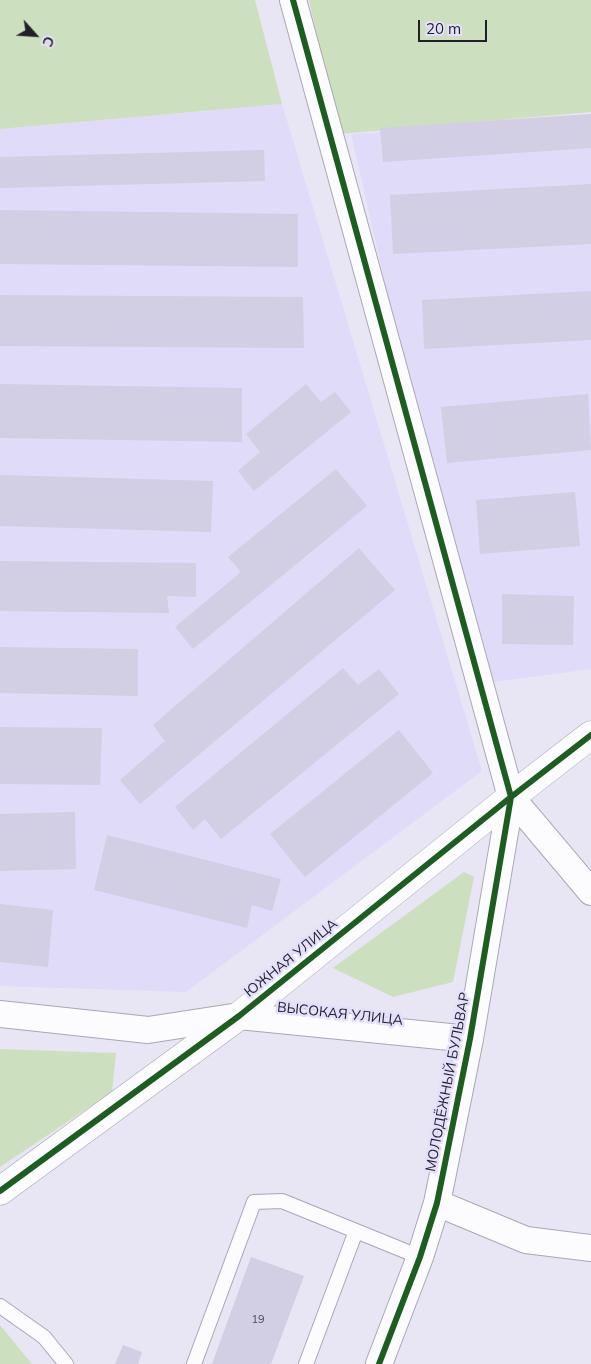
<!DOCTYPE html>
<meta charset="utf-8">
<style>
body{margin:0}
#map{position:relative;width:591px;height:1364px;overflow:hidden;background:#e8e5f5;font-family:Mulish,sans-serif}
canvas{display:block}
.north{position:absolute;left:10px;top:10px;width:50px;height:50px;-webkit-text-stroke:4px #e4dffb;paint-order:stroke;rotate:116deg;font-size:14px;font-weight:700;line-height:20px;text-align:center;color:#211f2c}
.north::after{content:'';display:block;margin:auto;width:18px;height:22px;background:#211f2c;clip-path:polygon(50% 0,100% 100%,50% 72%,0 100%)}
.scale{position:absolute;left:418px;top:20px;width:69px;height:22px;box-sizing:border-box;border:2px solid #211f2c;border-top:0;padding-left:6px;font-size:15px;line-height:18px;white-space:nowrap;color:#211f2c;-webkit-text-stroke:4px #e4dffb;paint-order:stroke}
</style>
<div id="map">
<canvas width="591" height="1364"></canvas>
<div class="north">С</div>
<div class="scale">20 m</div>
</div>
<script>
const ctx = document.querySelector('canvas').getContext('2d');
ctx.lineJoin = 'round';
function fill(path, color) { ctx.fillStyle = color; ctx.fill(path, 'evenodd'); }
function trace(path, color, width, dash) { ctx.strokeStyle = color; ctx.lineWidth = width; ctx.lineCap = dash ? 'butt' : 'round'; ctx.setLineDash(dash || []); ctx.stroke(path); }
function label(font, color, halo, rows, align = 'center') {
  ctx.font = font + ' Mulish,sans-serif'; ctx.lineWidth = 5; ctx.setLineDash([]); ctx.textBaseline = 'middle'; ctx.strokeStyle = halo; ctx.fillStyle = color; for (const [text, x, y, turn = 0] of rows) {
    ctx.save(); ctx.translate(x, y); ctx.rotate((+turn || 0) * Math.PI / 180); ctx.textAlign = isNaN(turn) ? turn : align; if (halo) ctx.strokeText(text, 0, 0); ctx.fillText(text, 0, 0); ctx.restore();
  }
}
fill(new Path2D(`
 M282 104 482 771 186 992 0 986V129Z
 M591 118V669L477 684 351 134Z`), '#e0dbf9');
fill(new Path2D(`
 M0 0H255L282 104 0 129Z
 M309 0H591V112L339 134Z
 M464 872 474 877 453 982 393 997 333 968Z
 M0 1049 116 1053 112 1092 0 1167Z
 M0 1325 32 1364H0Z`), '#cce0bf');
fill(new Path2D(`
 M591 114V148L383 162 380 128Z
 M264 150 265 181 0 188V157Z
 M591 184V244L393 254 390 195Z
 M0 210 298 214V267L0 264Z
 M591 291V340L424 349 422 300Z
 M0 295 303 297 304 348 0 346Z
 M0 384 242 388V442L0 438Z
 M306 384 321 402 335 392 351 412 254 491 238 471 260 452 246 434Z
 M588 394 591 450 447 463 441 407Z
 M336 469 367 506 193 649 175 627 241 572 228 557Z
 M0 475 213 481 211 532 0 526Z
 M575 492 580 546 480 554 476 500Z
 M359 548 395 590 140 804 120 780 165 741 153 725Z
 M0 561 196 563V597L167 596 169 613 0 611Z
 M502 594 574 596 573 645 502 644Z
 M0 647 138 649V696L0 693Z
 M343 668 358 685 379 669 399 694 221 839 205 819 193 830 175 807Z
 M0 727 102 728 100 785 0 784Z
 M399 730 433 773 305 877 270 834Z
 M75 812 76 869 0 871V814Z
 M107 835 281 879 272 911 252 905 247 928 94 890Z
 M0 904 53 910 48 967 0 962Z
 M251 1257 304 1276 271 1364H212Z
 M123 1345 142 1352 138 1364H115Z`), '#d2cee4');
const service = new Path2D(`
 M0 1306 44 1337 66 1364
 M194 1364 254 1202 282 1201 420 1257
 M306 1364 356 1231`);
const minor = new Path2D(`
 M293 0 511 797 470 1039 437 1203 420 1257 379 1364
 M511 797 591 892
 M0 1014 148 1030 239 1016 470 1039
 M437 1203 526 1240 591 1248`);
const tertiary = new Path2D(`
 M0 1191 239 1016 511 797 591 735`);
trace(service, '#aaa7b5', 16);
trace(minor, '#aaa7b5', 28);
trace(tertiary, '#aaa7b5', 29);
trace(service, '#fcfbfe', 14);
trace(minor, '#fcfbfe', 26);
trace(tertiary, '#fcfbfe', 28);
trace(new Path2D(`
 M293 0 511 797 470 1039 437 1203 420 1257 379 1364
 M0 1191 239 1016 511 797 591 735`), '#1b5e20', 6);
label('11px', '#4e4c5b', null, [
 ["19",258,1320]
]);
label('14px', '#211f2c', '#e4dffb', [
 ["ЮЖНАЯ УЛИЦА",291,958,-39],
 ["ВЫСОКАЯ УЛИЦА",340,1014,6],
 ["МОЛОДЁЖНЫЙ БУЛЬВАР",448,1082,-79]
]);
</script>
